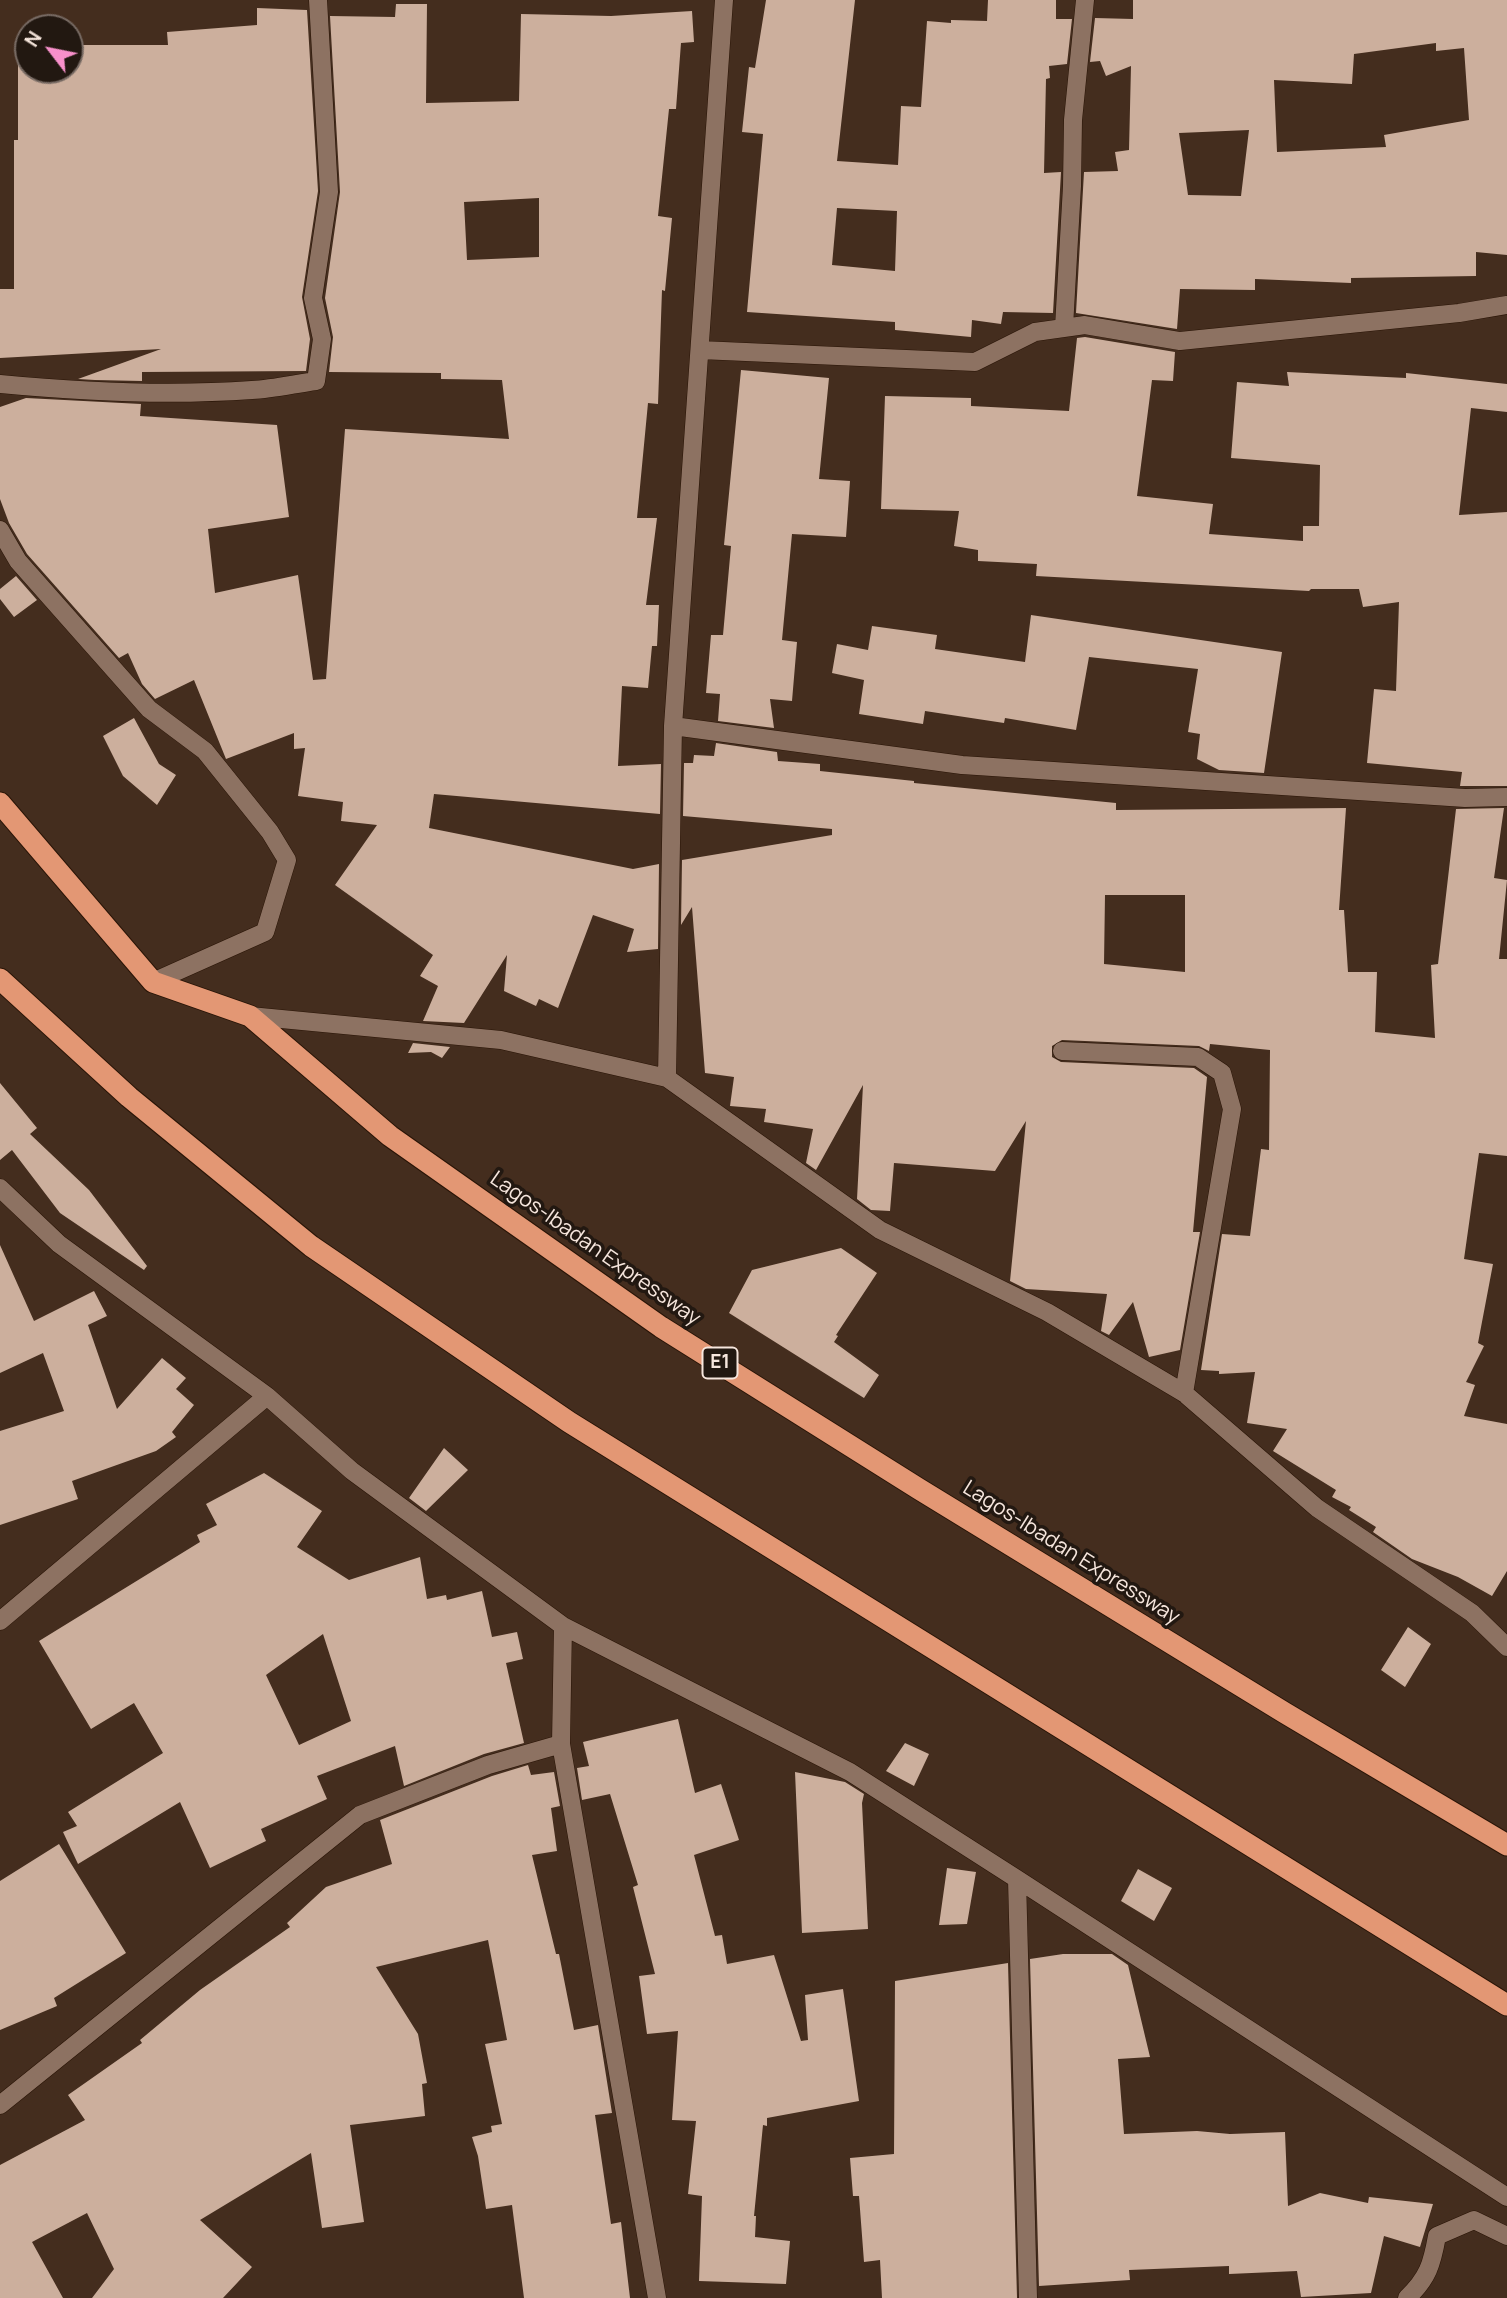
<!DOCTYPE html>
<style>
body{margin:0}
#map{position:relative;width:1507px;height:2298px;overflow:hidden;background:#442d1e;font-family:Manrope,sans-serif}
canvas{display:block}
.north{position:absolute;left:14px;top:14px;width:70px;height:70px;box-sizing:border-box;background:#221811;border:2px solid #776a63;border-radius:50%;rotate:302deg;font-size:19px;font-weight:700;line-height:28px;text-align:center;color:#f6e6dd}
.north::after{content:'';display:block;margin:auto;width:24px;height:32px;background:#f890cb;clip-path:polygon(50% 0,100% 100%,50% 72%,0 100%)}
</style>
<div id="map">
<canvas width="1507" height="2298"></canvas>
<div class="north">N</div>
</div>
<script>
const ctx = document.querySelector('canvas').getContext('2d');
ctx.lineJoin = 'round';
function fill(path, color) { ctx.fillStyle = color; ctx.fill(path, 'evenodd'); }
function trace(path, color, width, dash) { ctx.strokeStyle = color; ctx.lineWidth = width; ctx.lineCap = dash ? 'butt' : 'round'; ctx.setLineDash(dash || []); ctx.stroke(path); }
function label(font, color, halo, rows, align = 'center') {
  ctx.font = font + ' Manrope,sans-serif'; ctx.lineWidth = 7; ctx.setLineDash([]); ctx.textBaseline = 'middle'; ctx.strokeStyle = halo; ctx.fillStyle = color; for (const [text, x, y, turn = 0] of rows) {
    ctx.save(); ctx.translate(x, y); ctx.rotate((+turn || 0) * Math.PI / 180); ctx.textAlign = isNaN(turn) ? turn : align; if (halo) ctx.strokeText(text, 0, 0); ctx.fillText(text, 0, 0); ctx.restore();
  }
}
fill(new Path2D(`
 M766 0H855L837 161 898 165 901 106 921 107 927 21 951 23V20L987 21 988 0H1056V19H1072L1067 64 1049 66 1050 78 1046 79 1044 173 1061 172 1053 313 1003 312 1001 324 972 320 971 337 895 330V322L747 312 763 134 742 132 749 67 755 68ZM837 208 897 211 895 271 832 265Z
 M1133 0H1507V255L1476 252V276L1351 278V283L1255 279V290L1180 289 1177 329 1076 313 1084 172 1118 171 1115 152 1129 150 1131 66 1106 76 1100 61 1090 62 1095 18 1133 19ZM1436 43V51L1464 48 1469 120 1384 135 1386 147 1277 152 1274 80 1352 84 1354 54ZM1249 130 1241 196 1188 195 1179 133Z
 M396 4H427L426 103 519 101 521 14 611 16 692 11 694 42 681 43 676 109H669L658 216 672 218 665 291 662 290 658 404 648 403 637 518H657L646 605H659L657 646H652L648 688 622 686 618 766 661 764 660 814 434 794 429 828 633 869 659 864 658 949 627 952 634 929 593 915 558 1008 539 999 536 1006 504 991 507 955 464 1023 423 1021 438 986 420 976 433 955 335 885 377 825 341 821 343 802 298 796 305 748 294 749V733L226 759 194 680 155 699 142 684 128 653 119 658 27 554 9 523 0 499V407L26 398 141 404 140 416 277 425 289 517 208 529 215 593 298 575 313 680 326 679 345 429 509 439 502 380 441 379V373L329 372 333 337 325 298 340 192 330 16 395 17ZM539 198V257L467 260 464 202Z
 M257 8 307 10 318 191 302 297 310 339 306 371 142 372V381L95 380 78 379 161 349 0 358V289H14V140H18V34H28V70H70V34H75V45H168L167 32 257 25Z
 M1085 337 1175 352 1173 381 1152 380 1137 496 1213 504 1209 534 1303 541V526H1319L1320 465 1231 458 1237 382 1289 386 1287 372 1406 378V373L1507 384V412L1471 408 1459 515 1507 512V786H1460L1462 772 1367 763 1374 689 1396 691 1399 602 1363 607 1359 589H1311L1309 591 1036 576 1037 564 978 561V550L954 546 959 511 881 509 885 396 971 398V406L1069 411 1077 338Z
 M741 370 829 378 819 479 850 481 846 537 792 534 782 640 797 642 792 701 770 699 774 728 718 721 720 694 706 693 711 635H723L731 546 724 545Z
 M16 576 37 600 14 617 0 599V589Z
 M1031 615 1282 652 1264 773 1219 770 1197 759 1200 734 1188 732 1198 669 1089 657 1076 730 1005 718 1004 723 925 711 923 724 859 714 864 680 832 673 837 644 868 650 872 626 937 635 935 649 1025 662Z
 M134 718 159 764 176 775 157 805 123 776 103 736Z
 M716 743 777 752 778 761 820 764V771L914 781V783L1116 803V810L1346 808 1339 910H1344L1348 972H1377L1375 1032 1435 1038 1431 965 1438 964 1456 809 1504 808 1494 878 1507 880 1499 959H1507V1156L1479 1153 1464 1259 1493 1264 1478 1343 1484 1346 1466 1382 1475 1385 1464 1416 1507 1424V1571L1492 1596 1458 1577 1412 1559 1373 1532 1376 1527 1349 1510 1351 1507 1332 1497 1336 1490 1273 1451 1287 1429 1247 1423 1255 1372 1219 1374V1371L1201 1370 1222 1234 1250 1236 1261 1149 1269 1150 1270 1050 1210 1044 1209 1051 1199 1046 1062 1040 1052 1046V1057L1061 1062 1194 1068 1207 1077 1193 1232H1200L1180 1350 1149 1357 1133 1302 1109 1335 1101 1331 1107 1294 1026 1289 1010 1281 1026 1121 995 1171 894 1163 890 1211 871 1210 857 1199 863 1085 816 1170 806 1163 813 1129 764 1122 766 1109 730 1106 734 1077 705 1073 692 907 681 925 682 860 832 835V829L683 816 684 763H693L694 755 714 756ZM1105 895H1185V972L1104 964Z
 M413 1043 450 1047 442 1058 431 1052 408 1053Z
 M0 1083 37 1128 30 1134 89 1190 147 1266 144 1270 60 1213 12 1150 0 1160Z
 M0 1245 34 1321 94 1291 107 1316 88 1325 117 1409 162 1358 186 1378 176 1389 194 1405 172 1432 176 1437 156 1451 72 1481 78 1499 0 1525V1431L64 1411 43 1353 0 1373Z
 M841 1248 877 1273 836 1335 838 1336 834 1342 879 1375 864 1398 729 1313 752 1270Z
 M444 1448 468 1470 426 1511 409 1498Z
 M264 1473 322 1511 297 1547 349 1580 420 1557 427 1599 446 1595 447 1600 482 1591 492 1637 517 1632 523 1659 506 1663 524 1743 484 1754 404 1786 395 1746 317 1776 327 1799 261 1829 266 1841 210 1868 180 1802 78 1864 63 1832 77 1826 68 1812 163 1753 134 1703 91 1729 39 1641 200 1542 197 1535 217 1525 206 1504ZM323 1634 351 1721 299 1745 266 1675Z
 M1408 1627 1431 1644 1405 1687 1381 1670Z
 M678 1719 695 1793 721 1784 739 1840 694 1855 715 1936 722 1935 727 1964 774 1955 801 2041 808 2040 805 1995 843 1989 859 2101 767 2118V2126L763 2125 754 2216H756L755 2237 790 2241 786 2284 699 2281 702 2196 688 2194 696 2121 672 2120 678 2031 647 2034 639 1976 655 1974 633 1887 638 1885 610 1794 582 1800 577 1768 589 1766 583 1742Z
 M905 1743 929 1754 914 1786 886 1771Z
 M528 1765 531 1775 554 1772 560 1806 551 1808 557 1851 532 1855 556 1954H559L574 2030 598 2025 612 2113 595 2115 611 2224 621 2222 630 2298H524L512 2205 486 2209 478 2156 472 2137 492 2132 491 2126 502 2124 485 2044 507 2040 488 1940 376 1967 418 2034 427 2083 422 2084 425 2116 350 2125 364 2222 322 2228 311 2153 200 2220 252 2267 223 2298H92L114 2269 87 2213 32 2242 63 2298H0V2165L85 2120 68 2095 142 2043 140 2040 200 1990 290 1927 287 1923 326 1887 392 1864 380 1820 492 1776Z
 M795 1772 845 1782 864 1794 862 1803 868 1929 802 1933Z
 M59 1844 126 1953 54 1998 57 2006 0 2030V1881Z
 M947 1868 976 1872 967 1924 939 1925Z
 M1138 1869 1172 1888 1154 1921 1121 1901Z
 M1063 1954H1112L1128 1965 1150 2057 1118 2059 1124 2134 1197 2131 1230 2134 1285 2132 1288 2206 1320 2193 1368 2203 1369 2197 1433 2204 1420 2247 1384 2236 1371 2293 1301 2297 1297 2271 1229 2274V2266L1129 2270 1130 2280 1039 2286 1030 1959Z
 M1008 1963 1017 2298H882L880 2260 864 2262 859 2196H853L850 2158 894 2154 895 1981Z`), '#ccaf9d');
const street = new Path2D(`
 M1064 327 1072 186 1073 120 1085 0
 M700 350 975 362 1035 332 1085 325 1180 341 1459 313 1507 305
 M0 384C83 392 168 396 252 390 273 389 294 384 316 381L322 339 313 298 329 192 318 0
 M0 530 18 561 149 709 205 751 270 832 287 860 265 932 153 982
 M673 726 962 765 1465 798 1507 797
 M250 1016 501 1040 667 1078 880 1230 1047 1312 1184 1393 1317 1508 1472 1613 1507 1647
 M1062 1051 1198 1057 1222 1073 1232 1109 1184 1393
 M667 1078 673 726 724 0
 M0 1188 59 1244 267 1396 352 1471 563 1626 850 1772 1017 1879 1507 2197
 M0 1621 267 1396
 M563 1626 561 1744 657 2298
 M1017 1879 1028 2298
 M0 2105 360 1815 488 1765 561 1744
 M1407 2298C1428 2278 1432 2264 1437 2236L1474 2220 1507 2236`);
const highway = new Path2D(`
 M0 803 153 982 250 1016 390 1136 661 1327 919 1489 1285 1713 1507 1845
 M0 979 129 1097 311 1246 569 1422 1507 2005`);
trace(street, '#291406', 19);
trace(highway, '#291406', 23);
trace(street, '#8d7262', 18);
trace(highway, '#e39774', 21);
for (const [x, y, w] of [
 [720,1363,35]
]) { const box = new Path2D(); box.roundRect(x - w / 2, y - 15.5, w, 31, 5); ctx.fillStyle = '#221811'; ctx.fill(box); trace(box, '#f6e6dd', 2); }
label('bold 19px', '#f6e6dd', null, [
 ["E1",720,1363]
]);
label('21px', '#f6e6dd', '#221811', [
 ["Lagos-Ibadan Expressway",595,1249,35],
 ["Lagos-Ibadan Expressway",1071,1553,32]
]);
</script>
